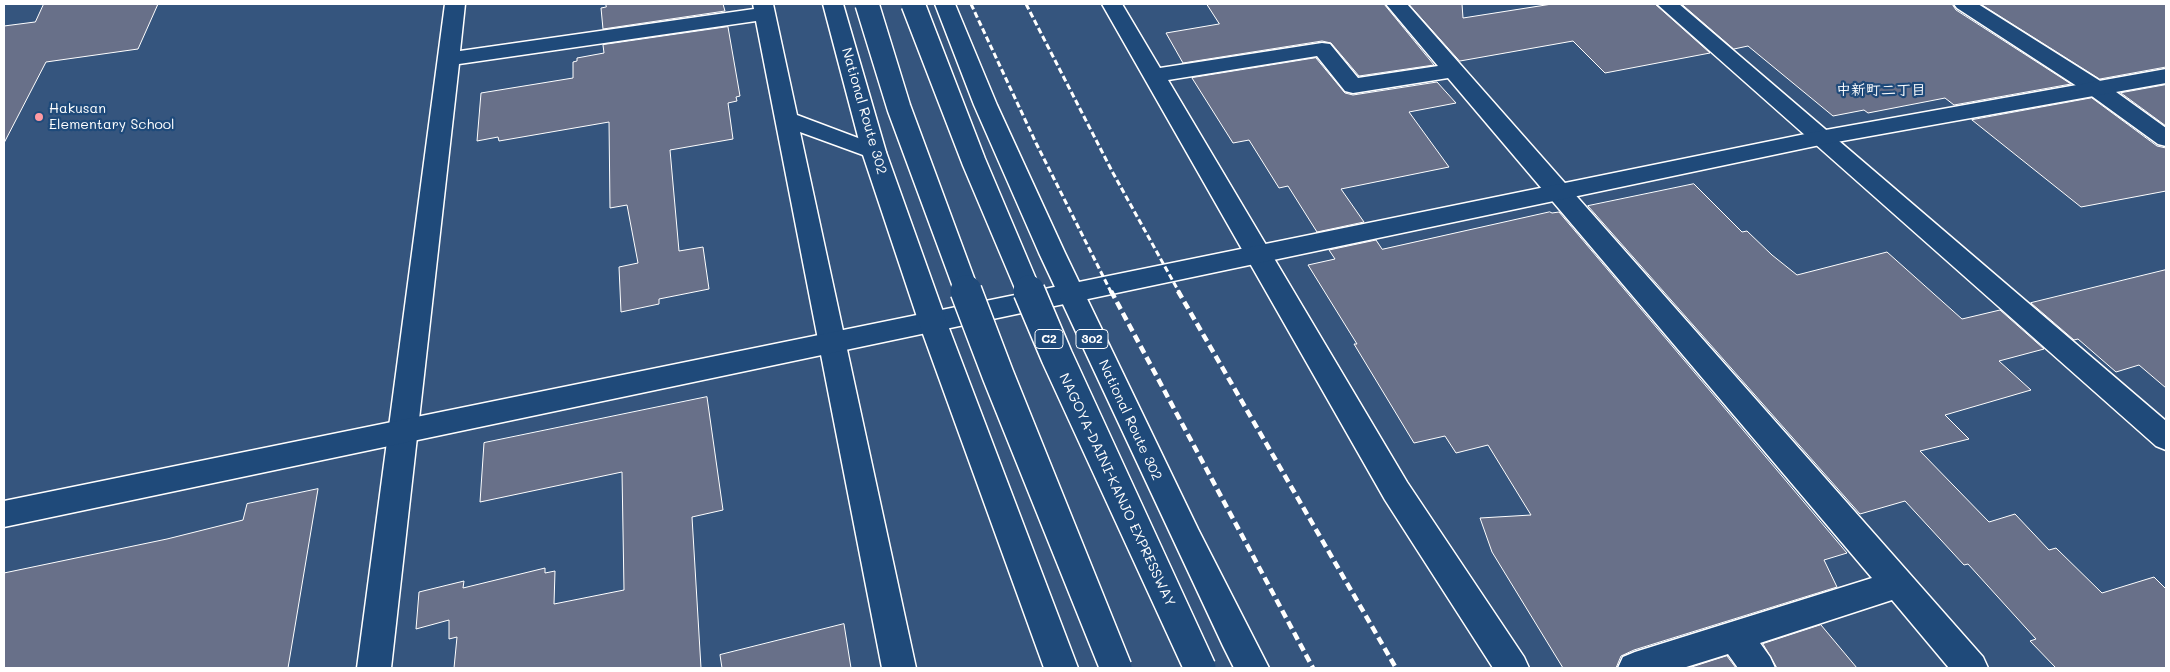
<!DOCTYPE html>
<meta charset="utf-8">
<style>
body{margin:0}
#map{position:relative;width:2170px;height:672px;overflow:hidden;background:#35557e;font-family:Mali,sans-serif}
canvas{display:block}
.frame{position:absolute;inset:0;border:5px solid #fff;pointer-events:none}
</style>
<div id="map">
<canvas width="2170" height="672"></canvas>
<div class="frame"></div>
</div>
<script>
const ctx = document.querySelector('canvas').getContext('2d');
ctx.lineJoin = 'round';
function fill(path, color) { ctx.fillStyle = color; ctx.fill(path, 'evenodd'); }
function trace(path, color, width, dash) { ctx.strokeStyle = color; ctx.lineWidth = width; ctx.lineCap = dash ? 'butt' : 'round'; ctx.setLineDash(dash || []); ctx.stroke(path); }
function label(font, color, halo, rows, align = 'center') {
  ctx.font = font + ' Mali,"Klee One",sans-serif'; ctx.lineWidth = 4.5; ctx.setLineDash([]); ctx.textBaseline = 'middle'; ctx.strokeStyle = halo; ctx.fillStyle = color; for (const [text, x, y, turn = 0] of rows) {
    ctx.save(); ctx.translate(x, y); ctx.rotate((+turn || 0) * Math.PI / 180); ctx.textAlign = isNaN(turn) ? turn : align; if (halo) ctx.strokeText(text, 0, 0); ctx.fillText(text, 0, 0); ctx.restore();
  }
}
const building = new Path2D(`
 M44 4H158L138 49 46 62 4 143V26L35 22Z
 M606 4H723L725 11 603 29 601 8 606 7Z
 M1207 4H1384L1434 65 1359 76 1331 43 1322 41 1183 63 1166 33 1219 24Z
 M1409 4H1462L1463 18 1552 4H1655L1710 53 1605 73 1573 41 1460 61Z
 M1682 4H1952L1956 10 2071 84 1954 105 1945 98 1868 113 1864 110 1833 116 1748 46 1734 49Z
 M1981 4H2166V67L2100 79Z
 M728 27 740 96 736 97 737 101 728 103 733 139 670 150 679 251 703 247 709 289 659 299V304L621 312 619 267 638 263 627 205 610 208 609 122 499 141 498 137 477 141 481 93 573 78V62L577 61V58L604 53 603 45Z
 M1316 58 1345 93 1353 95 1437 82 1456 103 1409 112 1449 167 1341 189 1364 222 1317 232 1288 186 1279 188 1249 140 1233 143 1192 78Z
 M2166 85V126L2121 93Z
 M2092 98 2157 146 2166 148V191L2081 207 1972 120Z
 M1694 184 1742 232 1747 231 1772 255 1797 275 1887 252 1962 319 2000 310 2044 349 1999 361 2031 390 1945 415 1969 439 1920 451 1989 522 2015 514 2049 550 2056 548 2102 593 2154 577 2166 589V668H2056L2030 641 2036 639 1968 564 1964 565 1905 501 1860 514 1588 206Z
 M1550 212 1552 213 1559 212 1847 553 1824 560 1837 587 1634 650 1621 656 1616 668H1563L1492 552 1480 518 1531 515 1488 445 1456 453 1445 436 1414 443 1354 344H1357L1308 265 1335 259 1329 250 1376 240 1382 249Z
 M2166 270V388L2139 365 2116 372 2078 339 2074 340 2031 303Z
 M707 397 723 510 692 517 701 668H454L457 637 449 639V620L416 629 419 592 464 581 463 588 545 568V573L555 571 554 604 624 590 622 472 480 502 484 443Z
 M318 489 288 668H4V573L167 539 243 520 247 504Z
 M844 624 851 668H722L720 655Z
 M1821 625 1857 668H1777L1763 644Z
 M1727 656 1736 668H1689Z`);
fill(building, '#687089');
trace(building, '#fff', 1);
const minor = new Path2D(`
 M445 4H465L460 51 754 9 753 4H773L797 115 882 147 886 152 882 157 874 159 800 132 916 668H882L756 21 459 64 391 668H357Z
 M1102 4H1122L1160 68 1322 43 1330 44 1358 78 1438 66 1386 4H1407L1983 657 1988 668H1949L1892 600 1760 643 1770 657 1775 668H1738L1728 654 1683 668H1618L1623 657 1635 652 1872 578 1448 78 1353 93 1345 91 1317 56 1168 80 1407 482 1524 657 1529 668H1493L1385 500Z
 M1657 4H1679L2166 421V450L2156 446Z
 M1954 4H1978L2105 84 2166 128V146L2158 144 2089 94 1957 8Z`);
const tertiary = new Path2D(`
 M2166 69V83L1820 145 4 527V501L1820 131Z`);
const trunk = new Path2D(`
 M823 4H843L886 152 947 323 1078 668H1044L919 323 862 152Z
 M935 4H955L997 105 1065 253 1198 529 1269 668H1234L1223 646 1039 253 974 105Z`);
trace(minor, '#fff', 3);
trace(tertiary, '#fff', 3);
trace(trunk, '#fff', 3);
fill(minor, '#1f4a7a');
fill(tertiary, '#1f4a7a');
fill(trunk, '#1f4a7a');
trace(new Path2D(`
 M971 4 1036 143 1111 292
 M1026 4 1113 173 1179 292`), '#fff', 3, [6, 3]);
trace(new Path2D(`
 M1111 291 1313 668
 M1178 291 1396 668`), '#fff', 4.5, [8, 4.5]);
const motorwayBridgeFar1 = new Path2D(`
 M867 4 899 108 967 292
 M913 4 974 162 1029 292`);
const motorwayBridge = new Path2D(`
 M966 291 998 375 1116 668
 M1029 291 1057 357 1200 668`);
trace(motorwayBridgeFar1, '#fff', 26, []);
trace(motorwayBridge, '#fff', 34, []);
trace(motorwayBridgeFar1, '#1f4a7a', 23);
trace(motorwayBridge, '#1f4a7a', 31);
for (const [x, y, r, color] of [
 [39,117,5,"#ff9aa2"]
]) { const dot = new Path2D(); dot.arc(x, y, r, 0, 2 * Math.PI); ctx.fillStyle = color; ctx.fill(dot); trace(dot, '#1f4a7a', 2); }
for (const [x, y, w] of [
 [1049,339,28],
 [1092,339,32]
]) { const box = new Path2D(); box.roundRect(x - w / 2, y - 9.5, w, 19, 4); ctx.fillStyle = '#1f4a7a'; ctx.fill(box); trace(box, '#fff', 1); }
label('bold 12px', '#fff', null, [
 ["C2",1049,339],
 ["302",1092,339]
]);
label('14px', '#fff', '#1f4a7a', [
 ["Hakusan",49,109],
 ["Elementary School",49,125]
], 'left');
label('14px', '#fff', '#1f4a7a', [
 ["National Route 302",864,111,74],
 ["National Route 302",1130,420,65],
 ["NAGOYA-DAINI-KANJO EXPRESSWAY",1117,490,65]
]);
label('bold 15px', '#fff', '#1f4a7a', [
 ["中新町二丁目",1881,90]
]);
</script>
